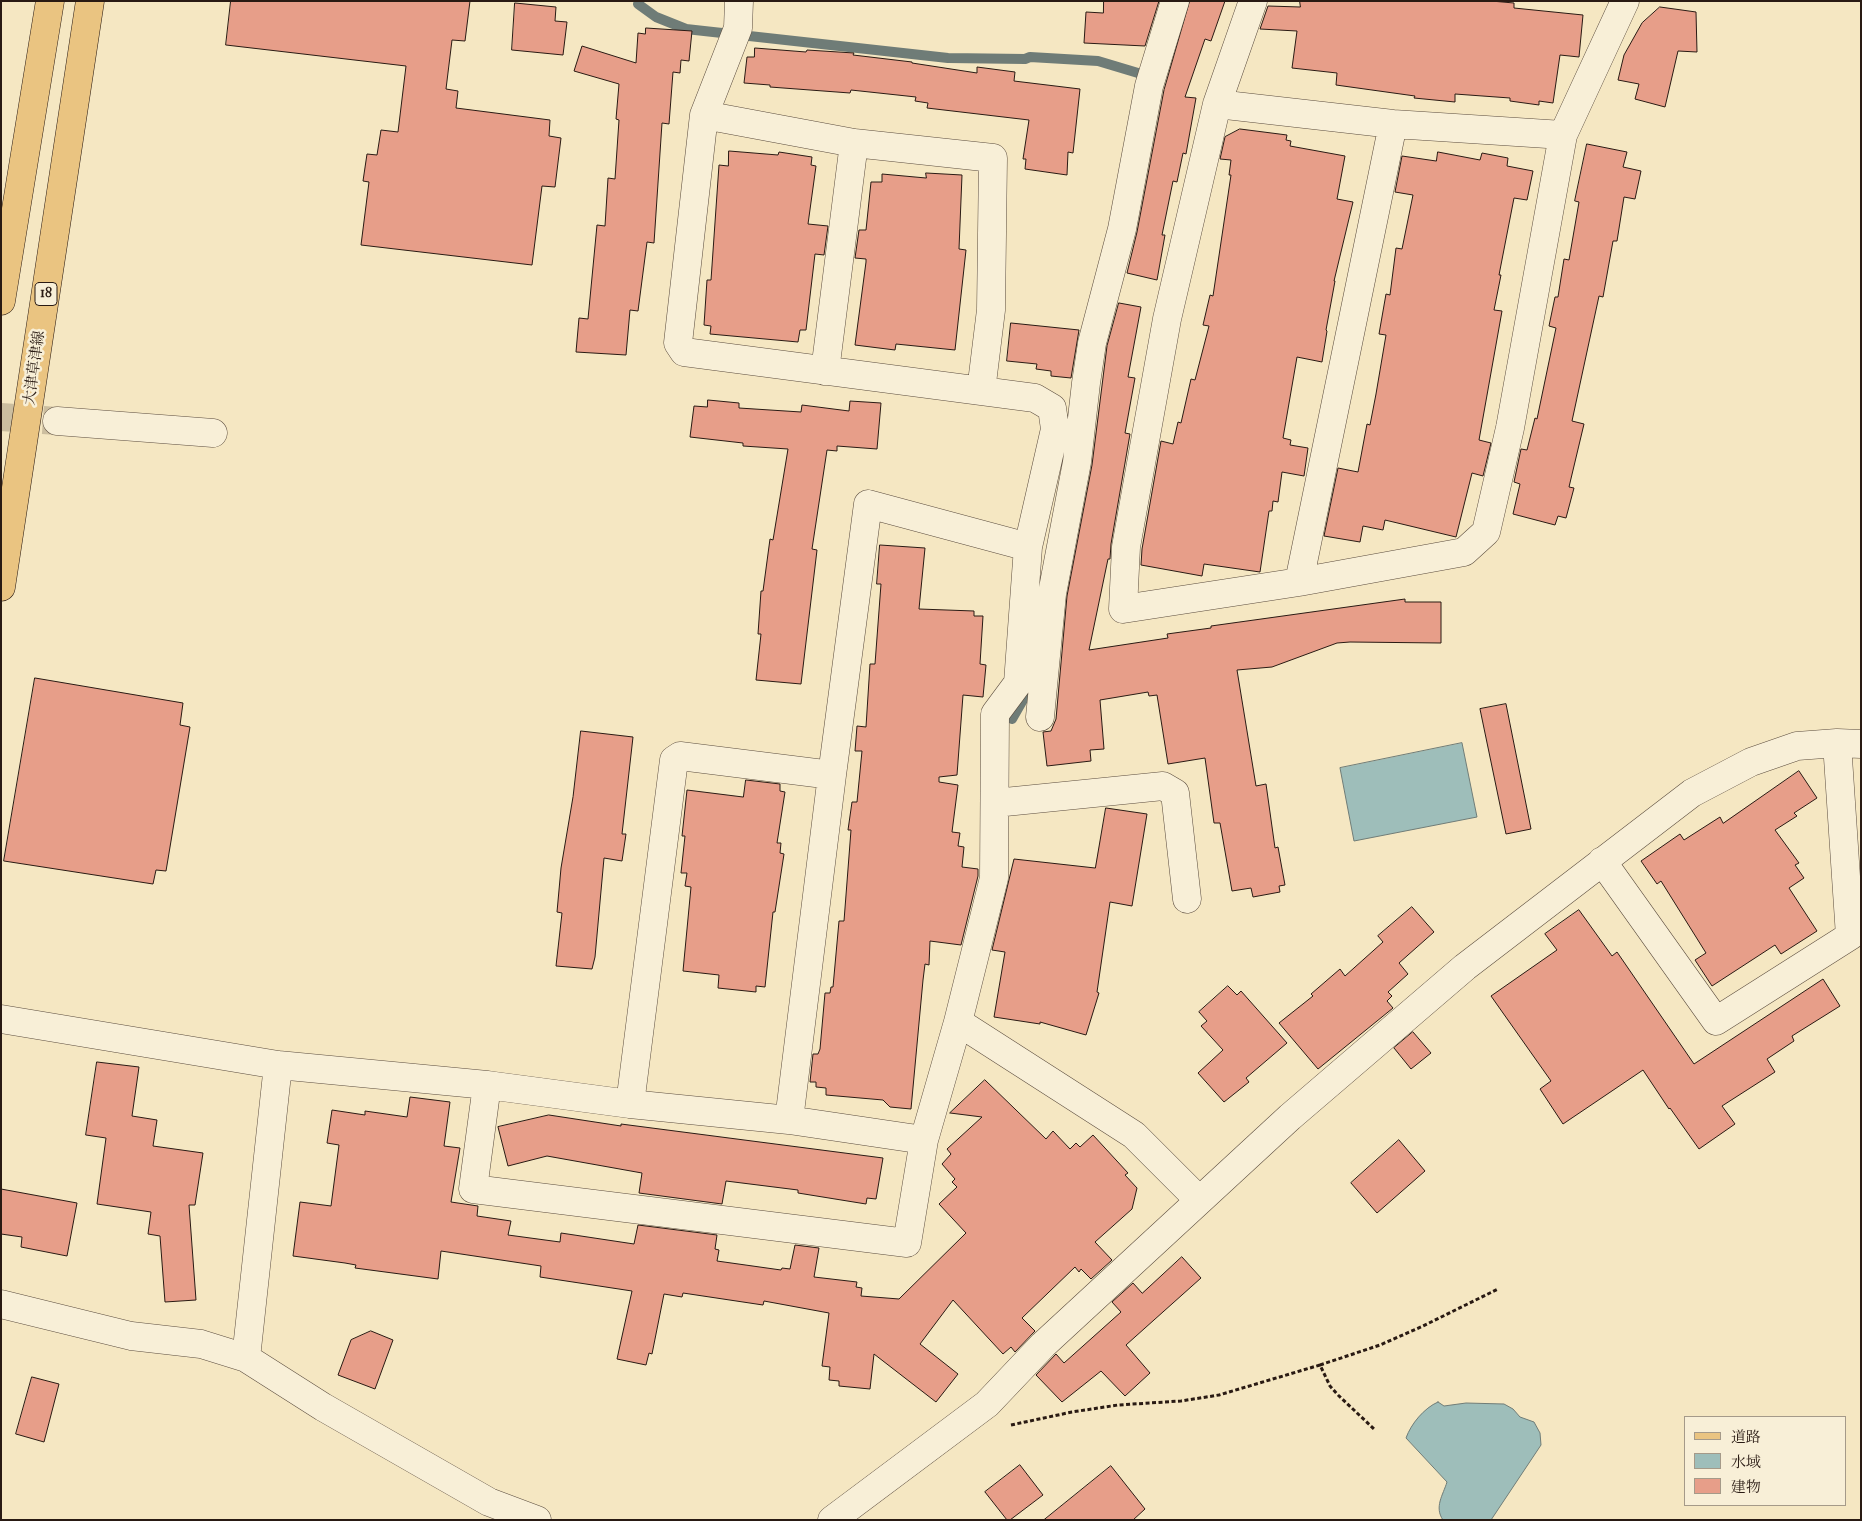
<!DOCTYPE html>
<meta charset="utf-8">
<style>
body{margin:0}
#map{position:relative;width:1862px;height:1521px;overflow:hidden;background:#f5e7c2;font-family:"IM FELL French Canon","Noto Serif JP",serif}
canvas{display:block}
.frame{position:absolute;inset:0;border:2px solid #291a13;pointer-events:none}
.legend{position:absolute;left:1684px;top:1416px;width:162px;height:90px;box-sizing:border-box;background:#f8efd7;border:1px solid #a59a89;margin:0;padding:6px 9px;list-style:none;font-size:15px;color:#291a13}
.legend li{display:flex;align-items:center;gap:10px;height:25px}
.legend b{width:25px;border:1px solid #a59a89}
</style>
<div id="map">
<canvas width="1862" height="1521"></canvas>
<div class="frame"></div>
<ul class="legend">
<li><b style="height:6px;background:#eac481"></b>道路</li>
<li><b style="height:14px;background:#9ebeba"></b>水域</li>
<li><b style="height:14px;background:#e79e89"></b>建物</li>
</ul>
</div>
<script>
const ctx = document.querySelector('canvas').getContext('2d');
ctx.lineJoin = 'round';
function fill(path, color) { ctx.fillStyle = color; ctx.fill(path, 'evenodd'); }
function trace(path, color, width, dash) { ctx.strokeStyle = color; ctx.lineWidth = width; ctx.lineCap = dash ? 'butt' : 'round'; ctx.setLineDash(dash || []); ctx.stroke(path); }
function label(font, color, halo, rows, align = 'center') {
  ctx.font = font + ' "IM FELL French Canon","Noto Serif JP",serif'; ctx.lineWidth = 5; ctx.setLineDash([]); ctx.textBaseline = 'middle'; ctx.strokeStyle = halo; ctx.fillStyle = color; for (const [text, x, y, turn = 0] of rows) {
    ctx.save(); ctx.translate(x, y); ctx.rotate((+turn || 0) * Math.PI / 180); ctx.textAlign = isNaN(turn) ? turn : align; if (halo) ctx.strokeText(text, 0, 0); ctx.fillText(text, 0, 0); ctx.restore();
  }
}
const water = new Path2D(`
 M1462 743 1477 817 1354 841 1340 768Z
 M1438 1402 1444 1406 1466 1403 1504 1404 1513 1409 1520 1417 1534 1422 1540 1433 1541 1445 1491 1520H1443C1434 1507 1443 1495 1447 1482L1406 1438C1411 1424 1424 1408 1438 1402Z`);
fill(water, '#9ebeba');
trace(water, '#6f7c77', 1);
trace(new Path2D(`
 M638 4 656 17 686 29 948 58 1025 59 1030 57 1098 61 1138 73
 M1012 719 1032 684`), '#6f7c77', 10);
const building = new Path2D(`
 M231 1H470L465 41 452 40 446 89 458 91 456 108 550 120 549 136 561 138 555 187 542 186 532 265 361 245 369 182 363 181 367 154 377 155 381 130 398 132 406 66 226 45Z
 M1104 1H1159L1145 46 1084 43 1086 12 1103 13Z
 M1190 1H1225L1211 41 1205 39 1185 97 1196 98 1186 154 1183 153 1177 182 1173 181 1162 235H1165L1157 280 1127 273 1137 232 1164 90Z
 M1300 1H1491L1514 3V8L1583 15 1579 57 1560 55 1553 103 1539 101V105L1510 101V98L1455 94V102L1414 98 1415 96 1336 85 1337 73 1292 68 1297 31 1260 29 1268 6 1300 7Z
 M515 3 556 7 555 21 567 22 563 55 512 50Z
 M1660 7 1696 12 1697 52 1678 51 1665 107 1635 99 1639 84 1618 80 1624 55 1642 23Z
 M646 28 692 31 689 61 681 60 680 73 673 72 669 124 662 123 654 243 647 242 638 311 630 310 626 355 576 352 579 318 588 319 597 225 605 226 608 178 615 179 619 120 616 119 619 84 574 71 582 46 636 63 638 33 645 34Z
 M755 48 806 52 807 50 854 53 853 55 912 62V63L977 73V67L1015 72 1014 81 1080 89 1073 153 1068 152 1067 175 1025 169 1026 159H1023L1029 120 927 108 928 103 915 101 916 97 851 90 850 93 770 87V85L744 83 747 57H754Z
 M1240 129 1287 135 1286 140 1291 141 1290 146 1345 156 1337 199 1353 202 1334 281H1335L1326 330 1327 331 1322 362 1297 357 1283 438 1291 440 1290 445 1308 448 1304 476 1282 472 1278 502 1273 501 1272 511H1269L1260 572 1204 564 1202 576 1141 565 1142 549 1161 441 1173 444 1178 422 1181 423 1191 379 1195 380 1209 326 1203 325 1210 295 1213 296 1231 175H1229L1231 160 1220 159 1225 137Z
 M1587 144 1627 152 1623 167 1641 171 1635 199 1624 197 1617 241H1613L1603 297 1599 296 1572 421 1584 424 1569 487 1574 488 1566 518 1558 516 1555 525 1513 514 1520 484 1514 482 1521 449 1527 450 1535 418 1537 419 1556 328 1549 326 1555 297H1558L1564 259 1569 260 1579 202 1575 201Z
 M729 151 778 155 779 152 812 157 811 165 816 166 808 224 828 226 824 255 815 254 806 330H800L798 342 710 334 711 326 704 325 707 280H711L719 165 728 166Z
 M1438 152 1480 160 1482 153 1508 158 1507 166 1533 171 1527 200 1514 198 1499 275H1501L1494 310 1502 311 1479 440 1491 443 1483 476 1472 473 1456 537 1385 520 1383 530 1363 526 1360 542 1324 536 1338 468 1358 472 1367 424 1370 425 1376 394 1386 335 1379 334 1386 294 1390 295 1396 248 1402 249 1413 195 1395 192 1402 156 1436 161Z
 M926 173 962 175 959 249 966 250 955 350 896 344 895 350 855 345 866 262V259L855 258 859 230H866L871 182H882V174L926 178Z
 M1119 303 1141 307 1128 377 1135 378 1125 433 1130 434 1111 544 1110 559H1108L1089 650 1168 638 1167 634 1211 628V626L1405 599V602H1441V643L1350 642 1337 643 1272 667 1237 670 1256 786 1266 784 1275 848 1278 847 1285 885 1279 886 1280 892 1253 897 1251 888 1232 891 1220 823H1214L1205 758 1168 764 1157 695 1149 696 1148 692 1100 700 1104 749 1090 750 1091 761 1047 766 1043 732 1051 731 1056 719 1067 596 1092 465 1107 346Z
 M1011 323 1079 330 1071 378 1051 376V371L1036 369 1037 364 1007 361Z
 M708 400 739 403V408L801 412 802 405 849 411 850 401 881 403 877 449 837 446V451L827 450 812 549 817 550 801 684 756 680 761 634H758L761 591H763L770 539 773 540 788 449 743 446V443L690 437 694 406 707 407Z
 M880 545 925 548 919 609 974 611V616H983L980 664 986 665 983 697 963 695 957 775 939 777V782L958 785 952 832 960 833 958 846 964 847 962 867 978 869V876L961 945 930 941 929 965 925 964 923 980 911 1109 890 1107 883 1100 826 1095V1088L816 1087V1082H810L813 1054H818L820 1049 825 993H830L831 987H833L839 921H844L851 830H848L852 802H857L862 751H855L857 726 866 727 870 664H875L881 584H877Z
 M35 678 183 703 180 725 190 727 166 871 156 870 153 884 4 861Z
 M1506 704 1531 829 1506 834 1480 709Z
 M581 731 633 737 622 834H626L622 861 604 858 595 957 592 969 556 966 562 913 557 912 561 868 573 797Z
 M1799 771 1817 798 1794 813 1797 816 1775 830 1799 863 1795 865 1804 878 1789 888 1817 931 1781 954 1775 945 1712 986 1695 960 1706 953 1661 881 1657 884 1641 861 1680 834 1684 840 1720 817 1723 823Z
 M746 780 780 784V791L785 792 777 843H781L780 853 784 854 775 912H773L765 987 756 986V992L718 988 719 975 683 971 691 887 685 886 687 873H681L685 836H682L687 790 743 797Z
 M1106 808 1147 814 1132 906 1110 902 1097 992 1099 993 1086 1035 1040 1022V1024L994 1017 1005 952 992 950 1014 859 1095 868Z
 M1412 907 1434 932 1399 963 1408 974 1388 992 1392 996 1387 1001 1393 1008 1318 1069 1279 1023 1313 996 1311 994 1340 969 1345 976 1383 942 1378 936Z
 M1579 910 1612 956 1617 952 1694 1064 1823 979 1840 1006 1792 1036 1794 1041 1767 1059 1775 1072 1722 1106 1735 1124 1699 1149 1670 1108 1669 1109 1643 1070 1563 1124 1540 1089 1551 1081 1491 996 1557 950 1545 934Z
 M1228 986 1237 995 1241 991 1287 1043 1246 1078 1249 1082 1224 1102 1198 1073 1223 1050 1201 1026 1207 1021 1199 1012Z
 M1413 1032 1431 1053 1411 1069 1394 1048Z
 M97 1062 139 1067 132 1116 157 1120 153 1146 203 1153 195 1205H189L196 1300 165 1302 160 1236 148 1234 151 1212 97 1204 106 1138 86 1135Z
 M985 1080 1046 1139 1053 1131 1070 1149 1076 1143 1080 1147 1093 1135 1128 1173 1125 1175 1137 1188 1132 1209 1095 1242 1112 1260 1091 1279 1081 1269 1079 1272 1075 1267 1022 1318 1035 1331 1015 1352 1011 1347 1003 1354 953 1300 920 1344 958 1374 936 1402 874 1354 870 1389 839 1386V1381L829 1380 830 1367 822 1366 829 1313 764 1301 763 1305 683 1293 682 1297 664 1294 652 1354 649 1353 646 1365 617 1359 632 1291 540 1277 541 1266 441 1251 438 1279 355 1268 356 1265 345 1263 293 1256 300 1202 331 1206 339 1145 327 1143 332 1110 365 1115V1111L407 1117 410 1097 450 1102 444 1146 460 1148 451 1202 478 1206 477 1216 511 1221 508 1235 560 1242 561 1233 634 1244 638 1225 717 1235 715 1249 719 1250 717 1261 781 1270 782 1268 790 1269 795 1245 819 1248 814 1277 857 1282 856 1287 862 1288 861 1296 899 1299 966 1233 939 1204 957 1187 952 1182 955 1179 942 1164 951 1154 947 1149 982 1117 950 1113Z
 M549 1115 621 1126V1124L883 1158 876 1199 867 1198 866 1204 798 1193V1190L726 1181 722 1204 639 1193 642 1173 547 1156 508 1166 498 1127Z
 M1399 1140 1425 1171 1377 1213 1351 1183Z
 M1 1189 77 1203 67 1256 21 1247 22 1237 1 1234Z
 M1182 1257 1201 1278 1126 1345 1150 1373 1125 1396 1101 1371 1062 1402 1036 1375 1056 1354 1064 1363 1121 1312 1112 1302 1133 1283 1142 1293Z
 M371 1331 393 1340 375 1389 338 1375 351 1340Z
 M32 1377 59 1384 44 1442 16 1434Z
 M1020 1465 1043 1495 1010 1520H1007L985 1492Z
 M1111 1466 1145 1509 1133 1520H1044Z`);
fill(building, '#e79e89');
trace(building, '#291a13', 1);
trace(new Path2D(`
 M1 417 57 421`), '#ccbe9f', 28, [28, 14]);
const minor = new Path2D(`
 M739 1 738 28 704 115 678 343 684 352 1035 398 1052 408 1055 429 1028 547 1018 683 995 714 994 878 958 1022 924 1140 907 1243 473 1189 487 1085 630 1104 789 1120 924 1140
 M1253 1 1217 104 1167 319 1126 547 1123 609 1299 582 1464 552 1486 532 1510 428 1563 135 1625 1
 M1217 104 1393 124 1563 135
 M704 115 854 143 993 158 991 310 981 391
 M825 371 854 143
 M57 421 213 433
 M1299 582 1393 124
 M1040 717 1052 594 1077 462 1086 383 1092 343 1122 229 1149 86 1175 1
 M995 803 1163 786 1175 793 1187 899
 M1602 861 1716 1021 1850 936 1837 743
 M1 1019 278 1065 487 1085
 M958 1022 1134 1135 1199 1200
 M630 1104 674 760 680 756 832 775 868 504 1028 547
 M789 1120 832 775
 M1 1304 131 1336 201 1344 246 1358 323 1407 489 1502 537 1520
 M246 1358 278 1065
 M832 1520 987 1404 1043 1345 1290 1117 1465 967 1692 793 1751 762 1797 746 1837 743 1861 744`);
const primary = new Path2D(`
 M1 301 50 1
 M1 587 90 1`);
trace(minor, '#5c4d3f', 29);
trace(primary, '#291a13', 29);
trace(new Path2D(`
 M1320 1365 1380 1345 1423 1326 1498 1289
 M1011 1425 1072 1412 1118 1405 1181 1401 1219 1395 1320 1365 1330 1386 1338 1395 1374 1429`), '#291a13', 3, [4, 2.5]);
trace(minor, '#f8efd7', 28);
trace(primary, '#eac481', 28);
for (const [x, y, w] of [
 [46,294,22]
]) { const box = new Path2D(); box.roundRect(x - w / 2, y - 11.5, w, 23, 4); ctx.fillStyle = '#f8efd7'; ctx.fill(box); trace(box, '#291a13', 1); }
label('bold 14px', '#291a13', null, [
 ["18",46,294]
]);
label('15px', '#291a13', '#f8efd7', [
 ["大津草津線",35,368,-82]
]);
</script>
